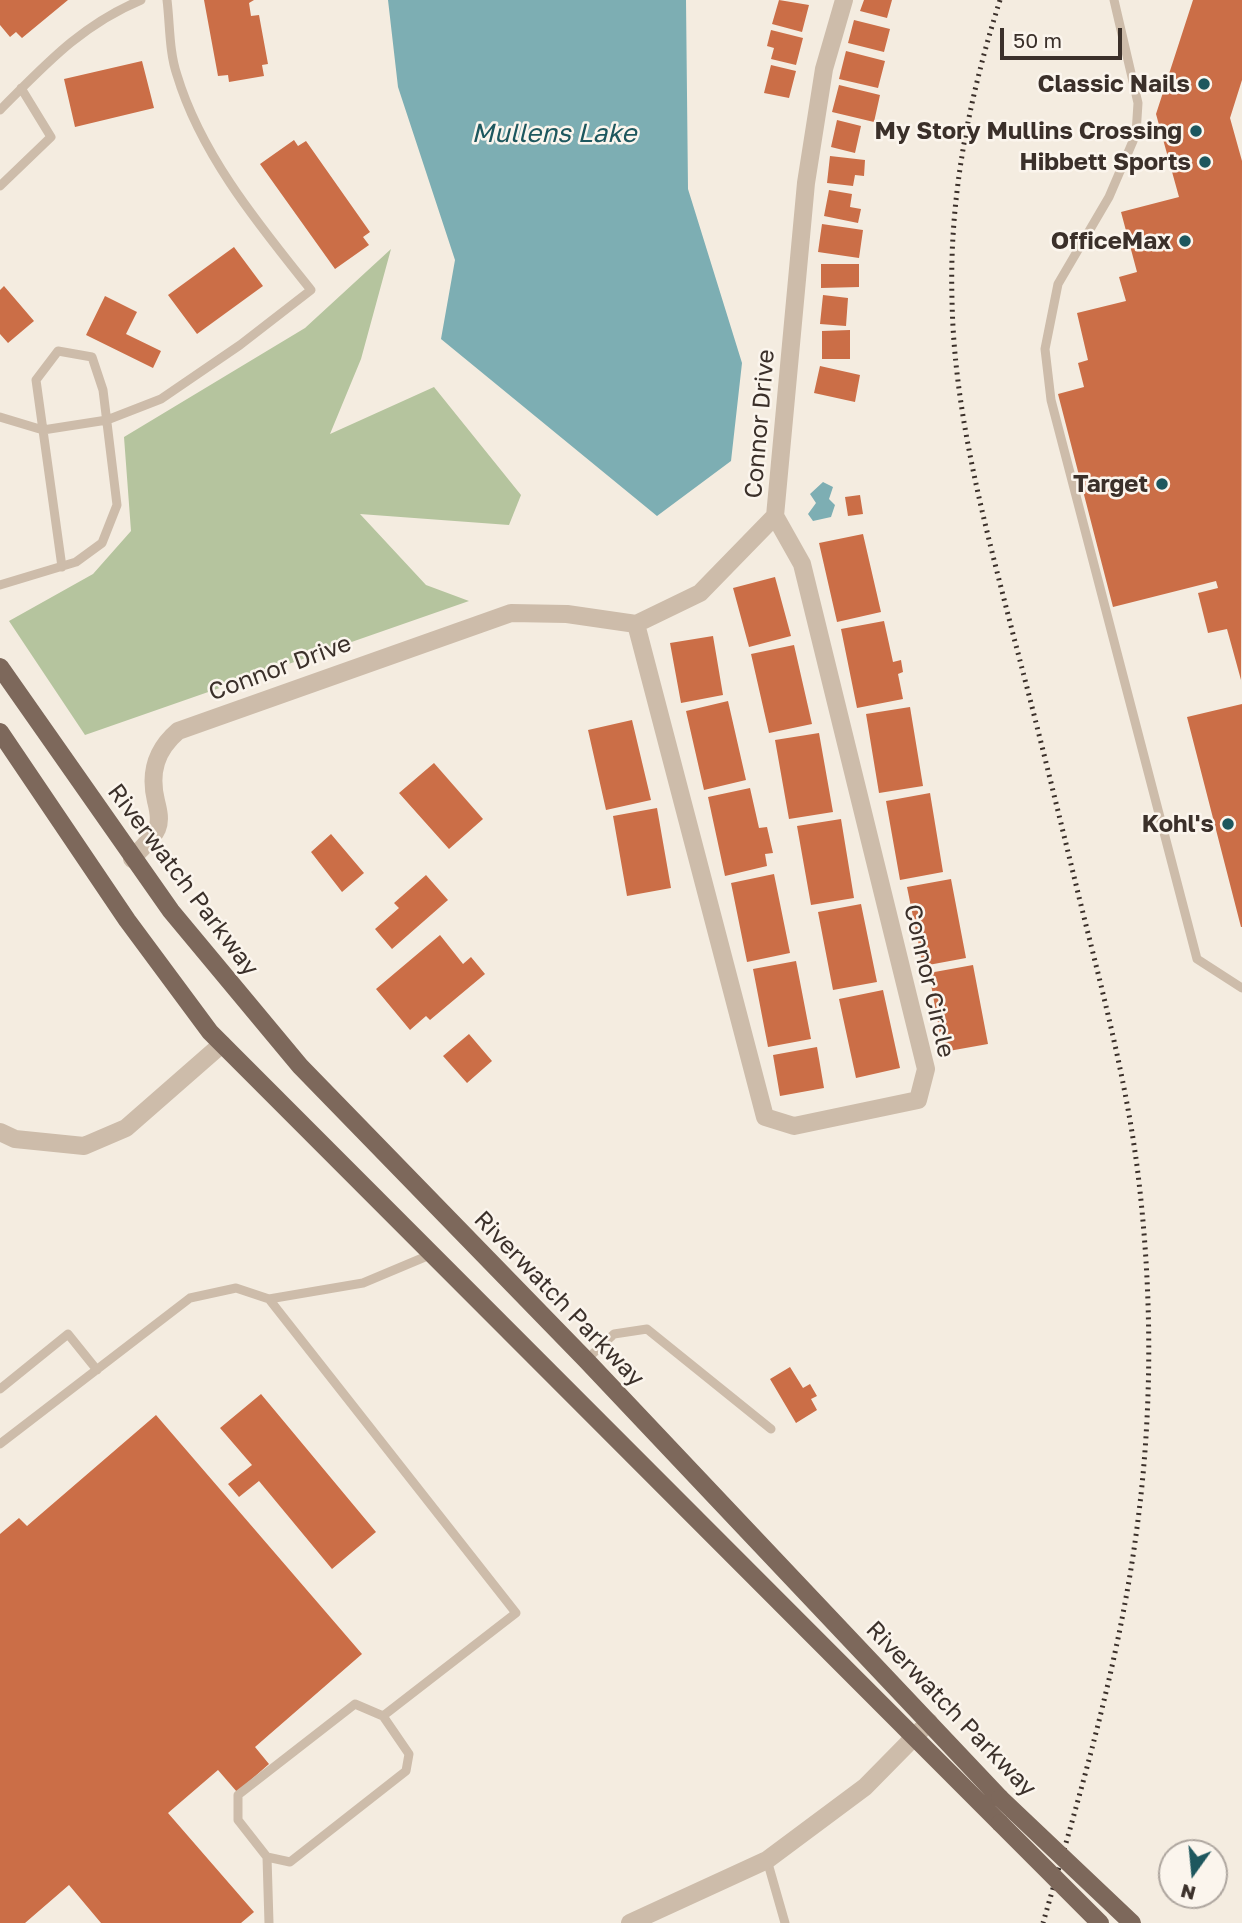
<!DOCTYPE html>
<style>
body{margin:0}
#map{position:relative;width:1242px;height:1923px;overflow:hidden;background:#f4ece0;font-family:"Golos Text",sans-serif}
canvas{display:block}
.north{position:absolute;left:1158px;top:1839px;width:70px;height:70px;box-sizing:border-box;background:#fbf5ed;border:2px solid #aea69f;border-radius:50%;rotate:195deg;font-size:19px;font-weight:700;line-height:28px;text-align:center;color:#3b302a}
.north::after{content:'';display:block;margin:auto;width:24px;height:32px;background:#1d575e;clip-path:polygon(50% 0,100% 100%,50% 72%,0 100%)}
.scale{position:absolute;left:1000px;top:28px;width:122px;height:32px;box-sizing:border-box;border:4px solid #3b302a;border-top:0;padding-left:9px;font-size:21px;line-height:24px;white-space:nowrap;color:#3b302a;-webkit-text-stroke:5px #fbf5ed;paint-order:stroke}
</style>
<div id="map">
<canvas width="1242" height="1923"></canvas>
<div class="north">N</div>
<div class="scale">50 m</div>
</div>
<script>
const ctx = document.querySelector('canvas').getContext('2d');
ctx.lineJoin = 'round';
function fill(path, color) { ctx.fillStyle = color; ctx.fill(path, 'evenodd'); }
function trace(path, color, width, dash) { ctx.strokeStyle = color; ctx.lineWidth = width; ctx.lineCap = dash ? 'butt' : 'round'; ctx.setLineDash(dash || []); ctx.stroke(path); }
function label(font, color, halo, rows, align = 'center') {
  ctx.font = font + ' "Golos Text",sans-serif'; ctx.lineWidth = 5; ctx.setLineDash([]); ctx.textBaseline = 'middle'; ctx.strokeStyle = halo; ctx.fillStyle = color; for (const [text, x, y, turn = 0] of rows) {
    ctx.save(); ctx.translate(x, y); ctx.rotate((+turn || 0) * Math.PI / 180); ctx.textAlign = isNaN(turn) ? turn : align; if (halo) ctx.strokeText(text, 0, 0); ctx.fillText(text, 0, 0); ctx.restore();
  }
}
fill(new Path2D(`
 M391 249 361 359 330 434 434 387 521 495 509 525 360 514 426 585 469 601 85 735 9 621 93 574 131 531 124 437 305 328Z`), '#b5c49e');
fill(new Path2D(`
 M388 0H686L688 189 742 363 731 461 657 516 441 339 455 260 398 87Z
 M823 482 833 487 829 499 835 505 831 517 813 521 808 514 816 503 810 494Z`), '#7daeb3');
fill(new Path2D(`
 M0 0H68L22 38 16 32 10 37 0 25Z
 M204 0H254L249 3 251 16 259 15 268 64 262 65 264 76 229 82 228 75 218 76Z
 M779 0 809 5 802 32 772 24Z
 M864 0H892L887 18 860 11Z
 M1193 0H1242V80L1230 118 1242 161 1241 680 1227 629 1208 633 1198 593 1218 588 1216 581 1113 607 1058 394 1084 387 1078 363 1088 360 1077 313 1126 301 1119 277 1137 272 1121 212 1179 197 1156 114Z
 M854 20 890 29 884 52 848 43Z
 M771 30 803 38 796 65 771 59 774 48 767 46Z
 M846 51 885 61 878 88 839 79Z
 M142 61 154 108 75 127 64 79Z
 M771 65 796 71 789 98 764 93Z
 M839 85 880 95 874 122 832 112Z
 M837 120 861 126 855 153 831 147Z
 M294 140 298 146 306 141 370 232 363 237 369 245 335 269 260 164Z
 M830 156 865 160 864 176 855 175 853 186 827 183Z
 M829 190 852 194 850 207 861 209 858 223 824 216Z
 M822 224 863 230 859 258 818 252Z
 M234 247 263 286 197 334 168 295Z
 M821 264H859V287L821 288Z
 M4 286 34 321 8 343 0 334V290Z
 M823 295 848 298 846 326 820 324Z
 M105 296 137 312 126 334 161 351 153 368 86 335Z
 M850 330V359H822V331Z
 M820 366 860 375 855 402 814 393Z
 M860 495 863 514 848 516 845 497Z
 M863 534 881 612 837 622 819 543Z
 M775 577 791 636 749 647 733 588Z
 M884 621 893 662 901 660 903 672 898 674 903 699 857 708 841 629Z
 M713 636 723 695 681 703 670 643Z
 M794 645 812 724 769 733 751 654Z
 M728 701 746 780 704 790 686 711Z
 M1242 704V927H1241L1187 717Z
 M910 707 923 786 879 793 866 714Z
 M632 720 651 800 606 810 588 730Z
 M819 733 833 812 789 819 775 740Z
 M434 763 483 819 449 849 399 793Z
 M750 788 759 828 767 827 773 853 765 854 767 866 725 876 708 797Z
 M930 793 943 872 900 880 886 801Z
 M657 808 671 888 627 896 613 816Z
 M841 819 854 898 811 905 797 826Z
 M331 834 364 873 342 892 311 852Z
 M774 874 790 953 747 962 731 883Z
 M426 875 448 900 392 949 375 929 399 908 394 903Z
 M951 879 966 958 923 966 907 887Z
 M861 904 877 982 833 990 818 912Z
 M440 935 463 964 471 957 485 974 430 1020 426 1016 410 1030 376 989Z
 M796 961 811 1039 768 1047 753 969Z
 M973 965 988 1044 943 1052 929 973Z
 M883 990 900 1068 856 1078 839 999Z
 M469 1034 492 1061 467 1083 443 1056Z
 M817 1047 824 1088 780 1096 773 1055Z
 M790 1367 803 1388 810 1384 817 1396 811 1399 817 1410 796 1423 770 1379Z
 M261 1394 376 1532 332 1569 259 1481 239 1497 228 1484 252 1465 220 1428Z
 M156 1415 362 1654 255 1747 269 1764 237 1792 218 1770 168 1813 254 1912 241 1923H101L69 1885 25 1923H0V1534L19 1518 27 1526Z`), '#cb6e47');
trace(new Path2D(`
 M1114 0 1138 103 1136 134 1109 197 1058 284 1045 349 1051 400 1197 959 1242 988
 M0 110C45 65 81 25 141 0
 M0 186 51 137 21 88
 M0 417 43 430 107 420 161 399 240 345 311 290C259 225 201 155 177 75 169 52 170 24 167 0
 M0 585 76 562 102 543 117 505 103 390 92 357 58 351 36 380 62 567
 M269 1299 516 1613 383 1716
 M586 1360 614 1334 647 1329 771 1429
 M0 1389 68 1334 97 1370
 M0 1444 190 1298 236 1288 269 1299 363 1283 432 1254
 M355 1704 383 1716 409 1754 406 1771 290 1862 267 1857 238 1820V1795Z
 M267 1857 269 1923
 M767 1860 785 1923`), '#cdbcaa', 9);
trace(new Path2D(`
 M636 624 765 1117 794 1126 918 1100 926 1069 802 564 775 516
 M132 859C139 850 153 839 157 829 161 820 158 809 156 801 149 772 156 750 178 731L511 613 567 614 636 624 700 593 775 516 806 183 824 69 844 0
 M0 1132 15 1139 84 1146 126 1128 222 1044
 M630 1923 767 1860 865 1787 929 1722`), '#cdbcaa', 18);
trace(new Path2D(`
 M0 667 171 911 300 1066 586 1360 1000 1798
 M0 732 127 920 210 1032 1000 1823`), '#7d685b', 18);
trace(new Path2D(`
 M1000 0C969 98 949 197 952 300 954 415 986 528 1014 638 1037 724 1058 811 1079 897 1101 986 1125 1075 1137 1166 1152 1284 1153 1403 1138 1520 1121 1657 1081 1791 1043 1923`), '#3b302a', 5, [2, 5]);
trace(new Path2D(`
 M1000 1798 1132 1923
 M1000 1823 1100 1923`), '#7d685b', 18);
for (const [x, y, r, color] of [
 [1204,84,7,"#1d575e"],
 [1196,131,7,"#1d575e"],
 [1205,162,7,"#1d575e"],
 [1185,241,7,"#1d575e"],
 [1162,484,7,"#1d575e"],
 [1228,824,7,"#1d575e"]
]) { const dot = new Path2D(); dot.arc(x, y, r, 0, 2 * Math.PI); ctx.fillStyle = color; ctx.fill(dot); trace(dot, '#fbf5ed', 2.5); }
label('bold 24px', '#3b302a', '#fbf5ed', [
 ["Classic Nails",1190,84],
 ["My Story Mullins Crossing",1182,131],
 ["Hibbett Sports",1191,162],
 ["OfficeMax",1171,241],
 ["Target",1148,484],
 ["Kohl's",1214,824]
], 'right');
label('24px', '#3b302a', '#fbf5ed', [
 ["Connor Drive",760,424,-85],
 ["Connor Drive",280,668,-20],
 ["Riverwatch Parkway",183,880,53],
 ["Connor Circle",929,981,77],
 ["Riverwatch Parkway",559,1299,46],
 ["Riverwatch Parkway",951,1709,46]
]);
label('italic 26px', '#1d575e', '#fbf5ed', [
 ["Mullens Lake",554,134]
]);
</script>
